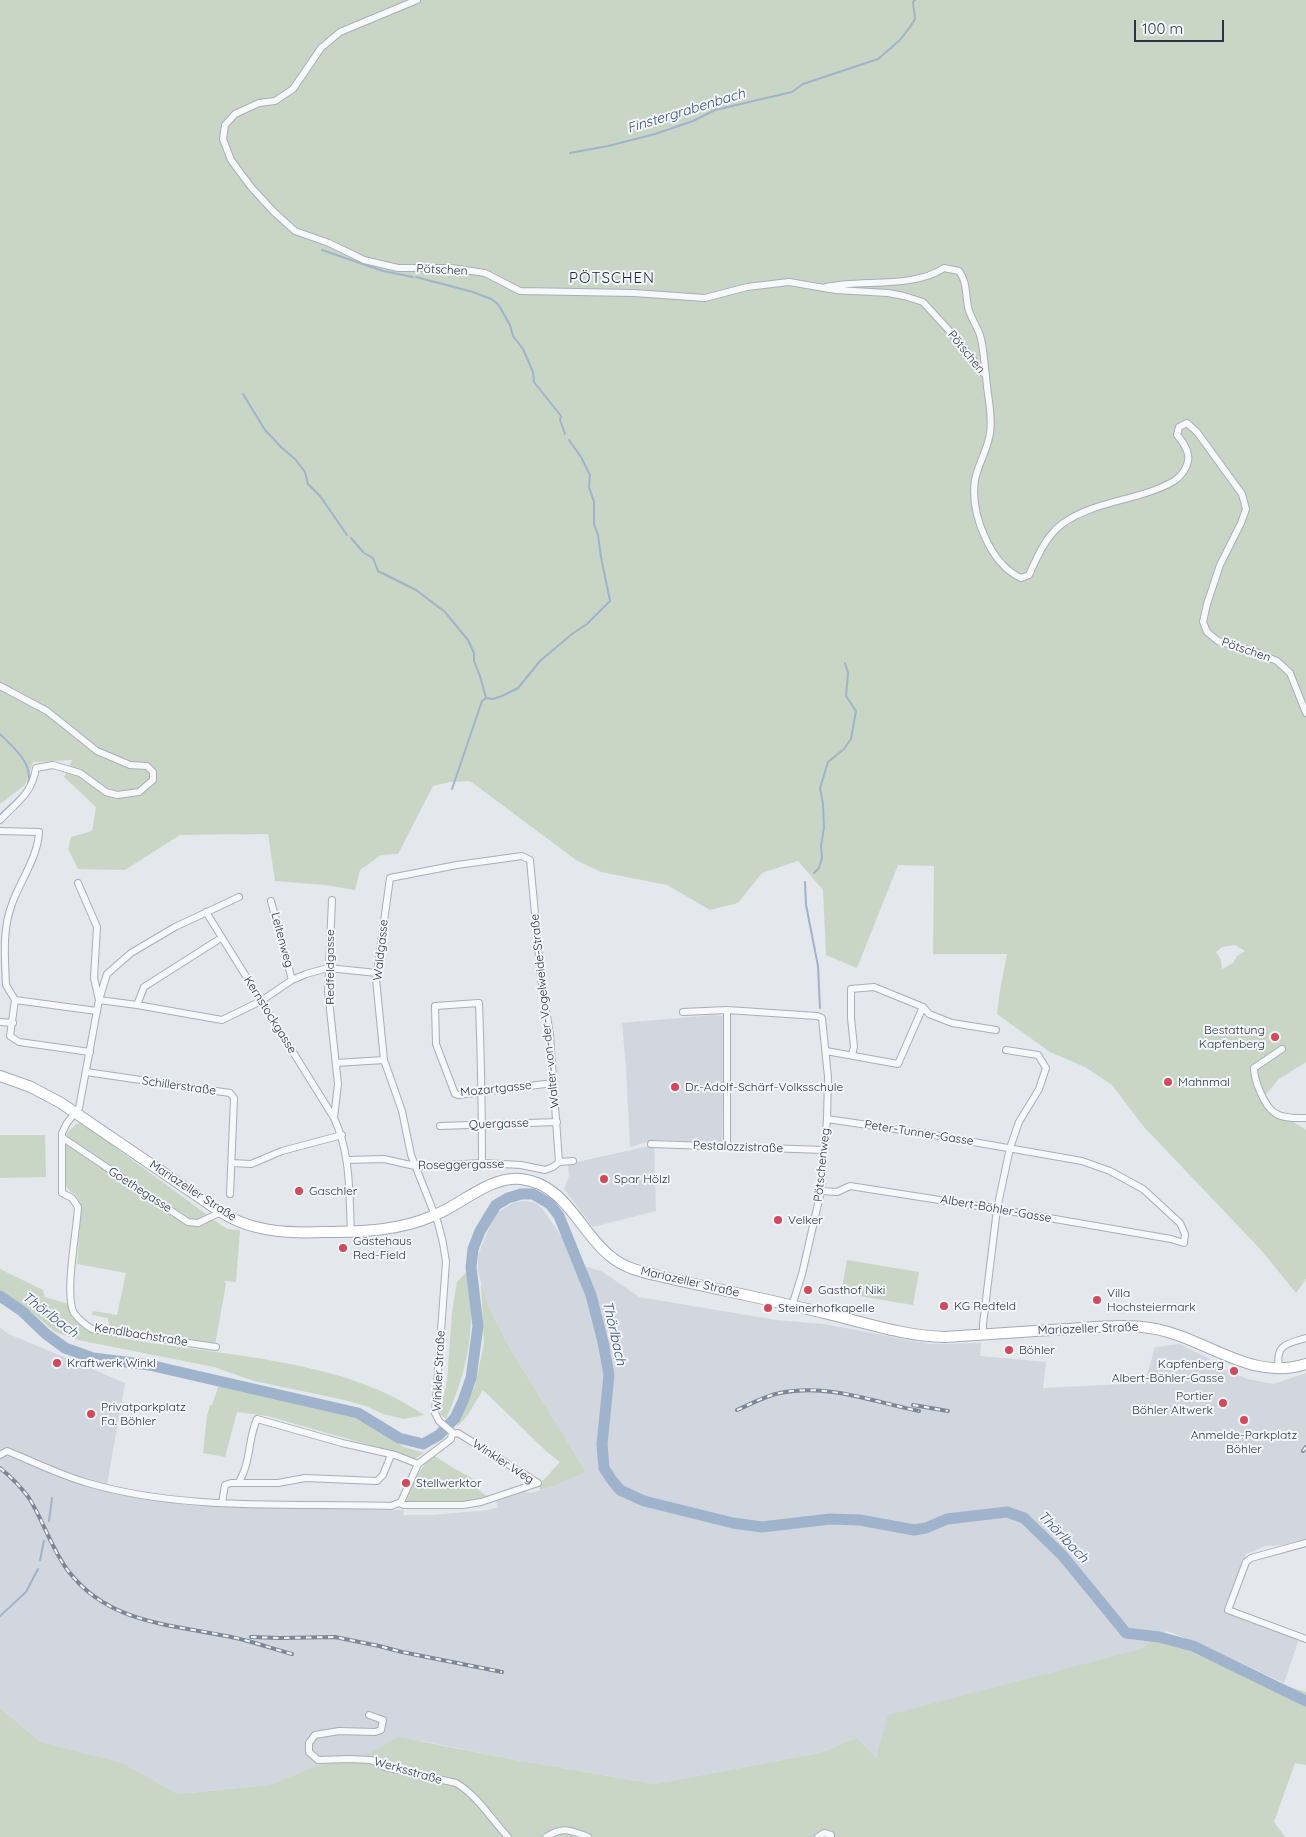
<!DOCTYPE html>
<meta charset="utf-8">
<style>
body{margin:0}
#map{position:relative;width:1306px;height:1837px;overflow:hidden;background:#e4e7ec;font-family:Quicksand,sans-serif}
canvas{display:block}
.scale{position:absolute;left:1134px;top:20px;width:90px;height:22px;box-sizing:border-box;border:2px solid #2b3445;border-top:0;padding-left:6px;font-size:15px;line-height:18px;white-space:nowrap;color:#2b3445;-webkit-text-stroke:4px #f4f6f9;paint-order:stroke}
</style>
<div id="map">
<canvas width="1306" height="1837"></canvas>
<div class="scale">100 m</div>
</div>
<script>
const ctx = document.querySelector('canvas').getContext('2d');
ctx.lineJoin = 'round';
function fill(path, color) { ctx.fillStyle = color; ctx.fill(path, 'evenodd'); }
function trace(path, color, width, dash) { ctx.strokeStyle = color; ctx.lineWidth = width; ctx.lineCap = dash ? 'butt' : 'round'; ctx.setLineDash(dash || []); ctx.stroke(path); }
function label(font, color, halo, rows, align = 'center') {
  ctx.font = font + ' Quicksand,sans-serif'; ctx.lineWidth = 4; ctx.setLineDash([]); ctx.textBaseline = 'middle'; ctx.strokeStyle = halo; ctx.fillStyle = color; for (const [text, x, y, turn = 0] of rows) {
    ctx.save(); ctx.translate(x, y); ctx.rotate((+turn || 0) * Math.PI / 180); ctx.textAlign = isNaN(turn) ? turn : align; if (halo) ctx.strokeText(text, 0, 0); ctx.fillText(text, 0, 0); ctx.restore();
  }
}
fill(new Path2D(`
 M713 1015 723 1016 724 1061 722 1142 654 1140 630 1147 626 1067 622 1023Z
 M654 1145 656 1211 593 1227 564 1189 569 1176 568 1164Z
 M526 1201 534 1202 542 1208 581 1265 603 1272 639 1297 776 1320 824 1324 929 1344 981 1343 980 1356 1046 1362 1043 1388 1145 1383 1155 1347 1179 1344 1206 1357 1226 1370 1248 1379 1273 1384 1306 1373V1541L1301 1544 1266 1546 1246 1554 1225 1612 1299 1639 1284 1683 1198 1643 1167 1631 1151 1641 1143 1648 889 1715 876 1759 857 1738 819 1753 655 1784 516 1760 421 1741 358 1760 319 1765 269 1785 178 1794 123 1763 41 1742 0 1708V1328L9 1334 125 1383 106 1490 165 1502 198 1506 404 1510 403 1515H434L488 1510 498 1507 496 1501 525 1491 531 1493 557 1485 586 1472 511 1350 489 1308 478 1272V1255L492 1221 498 1212 515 1202Z`), '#d2d6de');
fill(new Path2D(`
 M0 0H1306V1062L1279 1079 1262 1099 1282 1119 1292 1121 1306 1130V1279L1296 1293 1261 1250 1144 1127 1112 1085 1085 1067 1050 1052 997 1014 1000 990 1007 954H933L934 866 898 865 857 968 826 955 823 890 798 861 762 873 738 903 710 910 667 885 601 872 576 860 470 781 450 782 433 786 398 854 381 855 360 870 355 890 325 885 275 881 268 834 180 835 125 870 78 869 68 849 71 837 92 831 96 807 64 777 72 760 33 762 25 785 0 804ZM1235 945 1245 951 1237 956 1233 963 1222 969 1221 960 1216 952 1222 947Z
 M82 1123 221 1225 228 1229 240 1230 236 1282 224 1281 226 1284 215 1345 121 1331 109 1325 108 1318 92 1315 93 1311 117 1315 126 1273 77 1264 81 1210V1205L75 1194 71 1192 64 1184 65 1144 67 1133 76 1124Z
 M0 1135H45L46 1177 0 1178Z
 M847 1260 919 1272 913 1305 841 1293Z
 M0 1269 43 1290 45 1297 69 1304H74L88 1331C195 1357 332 1351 424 1415L404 1419 383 1414 366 1406 340 1399 254 1381 214 1367 78 1340 55 1332 23 1305 0 1292Z
 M469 1269C470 1286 472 1304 471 1320 470 1355 460 1387 446 1419L440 1414 447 1381 452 1312 457 1282Z
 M481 1283 489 1308 511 1350 586 1472 557 1485 540 1490 539 1485 560 1462 546 1451 483 1390 467 1416 458 1426 456 1424 475 1386 484 1343Z
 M219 1385 351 1415 380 1429 404 1447 424 1453 412 1460 398 1453 267 1416 237 1412 225 1457 203 1453 207 1416 210 1405H212Z
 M433 1455 453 1468 476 1480 473 1485 489 1498 448 1503 406 1502C413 1485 419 1468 433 1455Z
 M1151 1641 1175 1644 1220 1665 1225 1658 1262 1674 1283 1685 1306 1692V1765L1295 1763 1274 1822 1285 1837H0V1708L41 1742 123 1763 178 1794 269 1785 319 1765 358 1760 398 1737 516 1760 655 1784 819 1753 857 1738 876 1758 888 1715 1143 1648Z`), '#c9d6c5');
trace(new Path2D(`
 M570 153 608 146 655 134 693 121 715 110 792 92 803 84 878 59 900 40 910 27 915 19 913 2 915 0
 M322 250 383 271 413 277
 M416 277 473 292 491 299 498 304 510 325 513 336 523 349 533 372 534 382 561 416 560 420 565 434
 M243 394 265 430 282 448 295 459 305 472 308 484 320 496 347 535
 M351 538 364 553 373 558 378 571 416 590 445 612 468 640 474 653V661L480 676 486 698 482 701 452 789
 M486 698 493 699 502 696 518 688 540 661 572 634 587 624 610 601 601 557 598 535 594 524V502L589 487 590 475 581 457 569 440
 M0 734C12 746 34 764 28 783
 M0 815 19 797
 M814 873 819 868 822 858 821 846 824 828 823 804 820 788 828 762 844 749 851 739 856 711 846 696 848 673 845 663
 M805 882 806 905 818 966 820 1008
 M49 1521 52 1498
 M40 1560 44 1541
 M0 1616 26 1592 38 1569`), '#9fb4cc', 2);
trace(new Path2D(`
 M0 1296 22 1311 46 1334 65 1348 93 1358 149 1365 358 1413 399 1438 423 1444 439 1435 455 1418 463 1401 471 1378 478 1326 471 1267 473 1249 480 1231 496 1205 508 1198 521 1194H533L550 1204 559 1216 591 1295 603 1342 609 1375 602 1444 604 1468 611 1479 620 1490 644 1501 733 1523 762 1527 830 1519 860 1520 914 1530 926 1528 947 1519 1007 1512 1024 1518 1063 1556 1126 1633 1159 1637 1193 1646 1306 1701`), '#9fb4cc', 11);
const minor = new Path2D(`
 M417 0 340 32 321 48 293 89 275 101 259 103 235 114 225 125 223 139 231 160 251 187 274 212 295 231 329 243 364 260 398 268H451L485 273 520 291 634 293 705 298 747 287 789 282 836 290 888 293 904 296 923 302 955 337 986 376
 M826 287C862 279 912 289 944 268L959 271C968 283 965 297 969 311 972 319 977 327 980 335 984 349 984 362 986 376 987 395 993 414 990 433 988 449 978 464 975 480 970 513 990 564 1021 578L1029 575C1037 557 1046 536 1062 524 1095 500 1140 501 1174 481 1182 476 1190 464 1188 455 1187 447 1182 441 1177 435L1179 427 1187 423 1197 432 1242 494 1246 509 1241 523 1220 565 1207 604 1203 622 1207 632 1218 641 1255 652 1277 661 1290 673 1306 713
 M0 686 47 711 97 751 130 765 147 766 153 772V780L139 792 117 795 106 792 80 773 53 765 36 768C32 794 17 802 0 820
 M0 831 39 832C38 857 20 881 12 904 2 930 5 958 6 985L15 1000 97 1011
 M78 883 97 927 94 978 99 1000 79 1108 67 1123 62 1133V1193L72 1198 78 1207C77 1230 64 1295 74 1313 79 1320 84 1324 92 1329L216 1347
 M239 897 175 927 131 953 107 974 99 1000 137 1005 222 1020 261 1001 292 980 306 974 328 968 377 973
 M332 900 328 991 338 1084 334 1118
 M271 901 292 980
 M206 912 334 1118C351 1154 349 1193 351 1232
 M15 1000 10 1036 19 1042 90 1052
 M137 1005 144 987 221 938
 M683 1012 727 1010 817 1016 822 1018 828 1077 827 1119 821 1191 802 1274 792 1306
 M0 1022 13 1023
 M1282 1049 1254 1068C1254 1080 1264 1106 1275 1113 1283 1119 1297 1118 1306 1118
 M826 1051 898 1064 923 1007
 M852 1055 854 1047 851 1018V989L874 987 923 1007 929 1014 952 1023 996 1030
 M336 1063 384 1060
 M86 1072 230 1093 234 1098 230 1194
 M440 1126 557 1122
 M63 1138 188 1222 198 1223 221 1212
 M651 1144 824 1150
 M727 1146V1010
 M347 1160 384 1159 415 1166H427L482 1163 521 1165 545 1170 553 1167 559 1162 573 1161
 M232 1163 251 1164 282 1151 342 1135
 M482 1163C482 1110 481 1057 479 1003L435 1006 436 1044 455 1094 458 1095 553 1083
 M821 1191 837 1192 850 1186 997 1209 1171 1239 1184 1243 1185 1234 1180 1223 1143 1189 1110 1171 1082 1161 922 1133 827 1119
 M983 1334V1324L997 1209 1010 1148 1019 1122 1039 1089 1046 1068 1038 1055 1006 1050
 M1279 1368C1275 1344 1287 1344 1306 1338
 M0 1455 7 1451C34 1462 60 1475 88 1483 183 1511 292 1503 391 1506L401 1502 418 1464 451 1439 452 1432 439 1421 435 1413 446 1262 443 1243 438 1223 411 1155 402 1111 384 1060 376 979 390 878 457 865 522 856 530 860 541 978 550 1035 559 1162
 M239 1482C251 1462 248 1438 257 1419L342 1443 395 1455 418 1464
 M222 1503 225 1485 231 1483H278L305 1478 377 1481 383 1475 391 1455
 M399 1503 404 1505H463L481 1502 538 1483 458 1433 452 1434
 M1306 1543 1251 1558 1246 1562 1228 1610 1306 1639
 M369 1715 383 1720 381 1730 375 1732 339 1731 315 1735 309 1743V1752L318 1760 349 1759 371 1760 385 1767 456 1783C478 1796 491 1819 508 1837
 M546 1837C563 1826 570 1830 588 1837
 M818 1837 824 1833 831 1835V1837`);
const primary = new Path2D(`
 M0 1076 31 1087 61 1103 221 1212C232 1219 243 1224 256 1227 278 1233 301 1233 323 1232 361 1232 400 1231 435 1215 462 1204 490 1176 521 1179 566 1184 579 1231 610 1256 624 1268 642 1272 659 1276 715 1289 772 1300 828 1314 866 1323 904 1336 945 1337 985 1334 1026 1332 1066 1329 1100 1327 1136 1322 1168 1332 1216 1346 1254 1380 1306 1364`);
trace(minor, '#a9aeb7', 8);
trace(primary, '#a3abb8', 12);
trace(minor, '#f7f8fa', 6);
trace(primary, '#fff', 10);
const rail = new Path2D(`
 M913 1405 948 1411
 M737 1410C751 1404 765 1396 780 1393 827 1383 874 1402 919 1411
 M1303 1451 1306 1447
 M0 1468C11 1477 21 1487 29 1498 44 1522 52 1550 69 1572 109 1623 168 1624 226 1636 249 1640 270 1648 292 1654
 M251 1637 280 1638 335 1637 379 1646 402 1652 502 1672`);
trace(rail, '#7d8696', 4);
trace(rail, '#f4f6f9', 2, [5.5]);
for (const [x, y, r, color] of [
 [1275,1037,5,"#d1495b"],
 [1168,1082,5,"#d1495b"],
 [675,1087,5,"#d1495b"],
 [604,1179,5,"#d1495b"],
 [299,1191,5,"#d1495b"],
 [778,1220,5,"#d1495b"],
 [343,1248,5,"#d1495b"],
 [808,1290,5,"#d1495b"],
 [1097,1300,5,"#d1495b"],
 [944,1306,5,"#d1495b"],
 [768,1308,5,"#d1495b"],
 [1009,1350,5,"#d1495b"],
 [57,1363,5,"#d1495b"],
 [1234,1371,5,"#d1495b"],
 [1223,1403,5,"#d1495b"],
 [91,1414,5,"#d1495b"],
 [1244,1420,5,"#d1495b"],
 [406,1483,5,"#d1495b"]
]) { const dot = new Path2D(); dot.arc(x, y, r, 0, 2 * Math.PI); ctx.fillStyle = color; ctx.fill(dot); trace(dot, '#f4f6f9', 2); }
label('12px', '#2b3445', '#f4f6f9', [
 ["Pötschen",442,270,3],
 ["Pötschen",966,352,51],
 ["Pötschen",1246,650,19],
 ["Leitenweg",282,940,75],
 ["Waldgasse",381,950,-84],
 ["Redfeldgasse",330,967,-90],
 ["Walter-von-der-Vogelweide-Straße",545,1011,-96],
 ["Kernstockgasse",270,1015,58],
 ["Schillerstraße",179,1086,8],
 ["Mozartgasse",496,1089,-6],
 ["Quergasse",499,1124,-2],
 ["Peter-Tunner-Gasse",919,1133,9],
 ["Pestalozzistraße",738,1147,2],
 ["Roseggergasse",461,1165,-1],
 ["Pötschenweg",822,1165,-84],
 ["Goethegasse",140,1190,33],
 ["Mariazeller Straße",193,1191,33],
 ["Albert-Böhler-Gasse",996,1209,10],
 ["Mariazeller Straße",690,1282,13],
 ["Mariazeller Straße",1088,1329,-2],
 ["Kendlbachstraße",141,1335,9],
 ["Winkler Straße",439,1371,-87],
 ["Winkler Weg",503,1462,33],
 ["Werksstraße",408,1771,16]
]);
label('12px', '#2b3445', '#f4f6f9', [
 ["Bestattung",1265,1030,"right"],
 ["Kapfenberg",1265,1044,"right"],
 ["Mahnmal",1178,1082],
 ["Dr.-Adolf-Schärf-Volksschule",685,1087],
 ["Spar Hölzl",614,1179],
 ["Gaschler",309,1191],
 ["Velker",788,1220],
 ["Gästehaus",353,1241],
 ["Red-Field",353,1255],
 ["Gasthof Niki",818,1290],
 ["Villa",1107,1293],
 ["Hochsteiermark",1107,1307],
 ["KG Redfeld",954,1306],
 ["Steinerhofkapelle",778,1308],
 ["Böhler",1019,1350],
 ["Kraftwerk Winkl",67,1363],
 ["Kapfenberg",1224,1364,"right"],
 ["Albert-Böhler-Gasse",1224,1378,"right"],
 ["Portier",1213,1396,"right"],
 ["Böhler Altwerk",1213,1410,"right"],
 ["Privatparkplatz",101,1407],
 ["Fa. Böhler",101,1421],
 ["Anmelde-Parkplatz",1244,1435,"center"],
 ["Böhler",1244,1449,"center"],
 ["Stellwerktor",416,1483]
], 'left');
label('italic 14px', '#34527a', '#f4f6f9', [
 ["Finstergrabenbach",686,111,-17],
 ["Thörlbach",50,1315,37],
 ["Thörlbach",614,1333,77],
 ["Thörlbach",1063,1537,46]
]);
ctx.letterSpacing = '1px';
label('15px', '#1d2536', '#f4f6f9', [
 ["PÖTSCHEN",612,278]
]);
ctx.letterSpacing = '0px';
</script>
